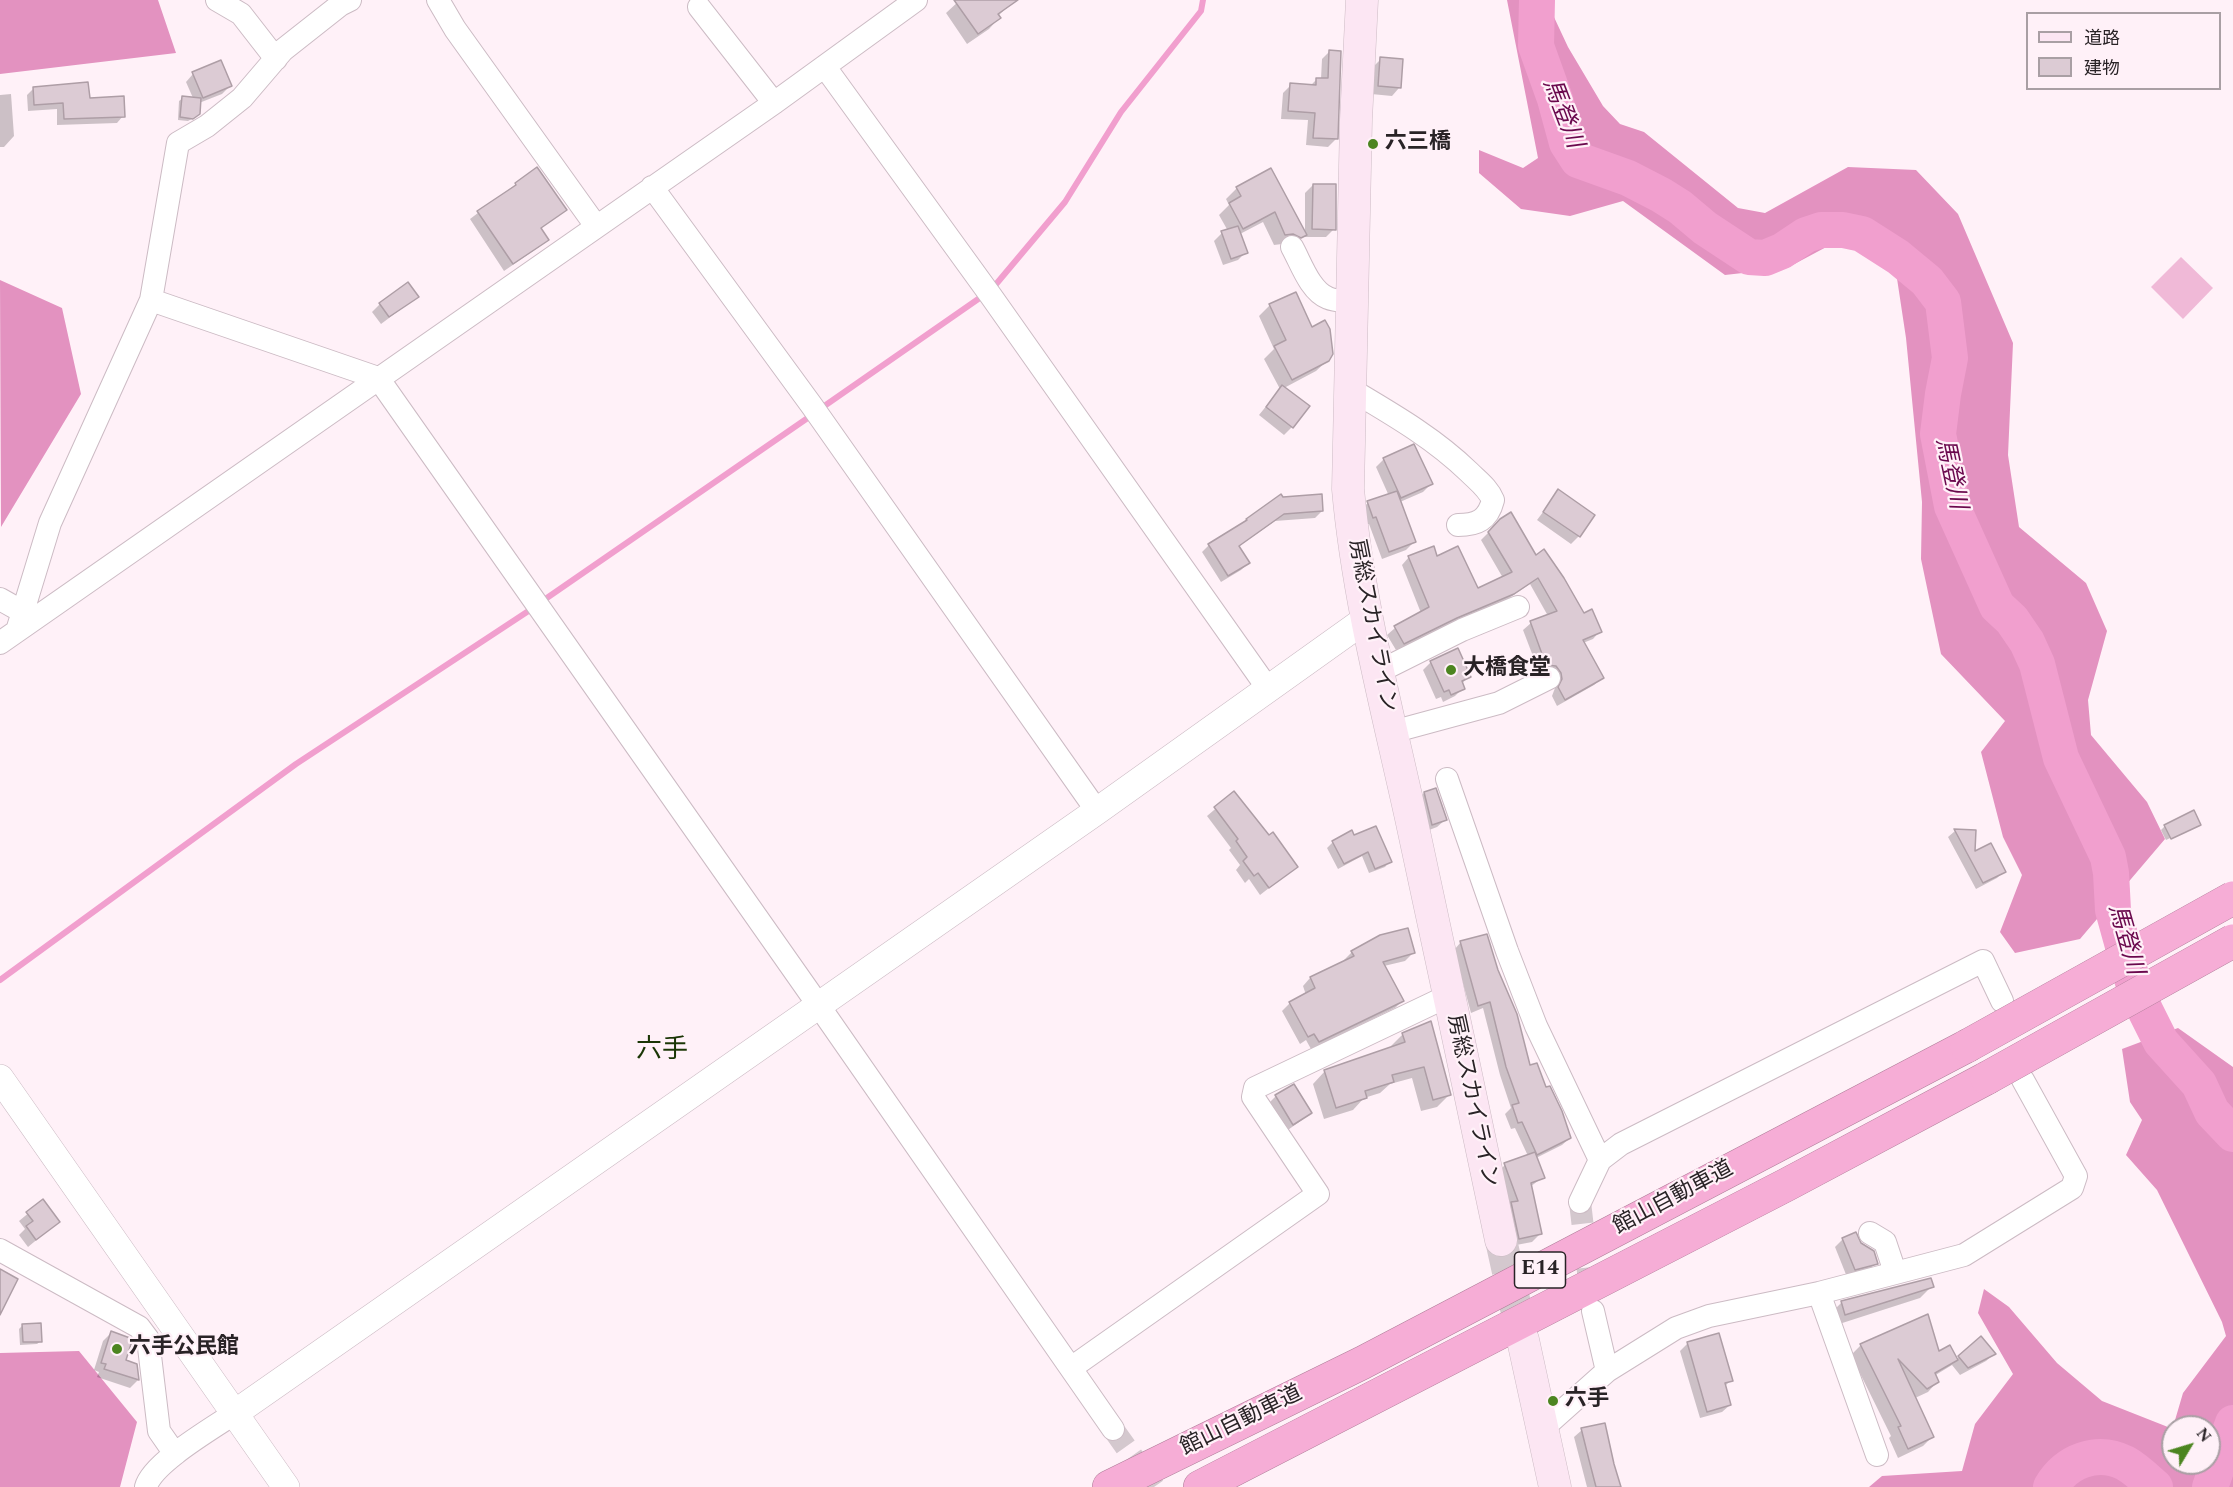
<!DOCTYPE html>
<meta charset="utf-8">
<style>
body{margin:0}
#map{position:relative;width:2233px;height:1487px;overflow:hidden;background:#fff1f8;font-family:Spectral,"Noto Sans JP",serif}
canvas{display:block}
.legend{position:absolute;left:2026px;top:12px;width:195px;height:78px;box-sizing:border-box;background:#fff1f8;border:2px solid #a99fa4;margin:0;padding:8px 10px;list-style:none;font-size:18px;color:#292326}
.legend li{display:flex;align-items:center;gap:12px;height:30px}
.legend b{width:30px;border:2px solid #a99fa4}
.north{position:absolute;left:2161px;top:1415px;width:60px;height:60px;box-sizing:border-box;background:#fff1f8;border:2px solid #a99fa4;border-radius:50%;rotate:52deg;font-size:16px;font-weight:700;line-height:24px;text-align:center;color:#292326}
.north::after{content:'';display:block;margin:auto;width:21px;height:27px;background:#4c8520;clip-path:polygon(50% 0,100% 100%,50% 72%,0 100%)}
</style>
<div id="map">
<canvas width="2233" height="1487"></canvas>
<ul class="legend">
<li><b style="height:8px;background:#fce6f3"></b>道路</li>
<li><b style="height:16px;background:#dccbd4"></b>建物</li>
</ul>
<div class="north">N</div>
</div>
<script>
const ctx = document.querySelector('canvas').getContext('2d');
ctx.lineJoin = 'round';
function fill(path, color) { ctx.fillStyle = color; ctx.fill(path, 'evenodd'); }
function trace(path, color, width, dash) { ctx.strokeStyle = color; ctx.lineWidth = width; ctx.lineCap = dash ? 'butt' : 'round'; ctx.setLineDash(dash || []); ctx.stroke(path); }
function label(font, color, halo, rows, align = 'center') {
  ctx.font = font + ' Spectral,"Noto Sans JP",serif'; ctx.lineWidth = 4.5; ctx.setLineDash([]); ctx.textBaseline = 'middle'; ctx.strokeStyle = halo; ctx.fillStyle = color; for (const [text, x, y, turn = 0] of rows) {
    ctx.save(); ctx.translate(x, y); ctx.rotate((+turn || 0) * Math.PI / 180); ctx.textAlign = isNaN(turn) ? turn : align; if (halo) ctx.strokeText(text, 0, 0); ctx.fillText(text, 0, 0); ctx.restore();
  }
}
fill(new Path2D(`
 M2181 257 2213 288 2183 319 2151 287Z`), '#f0b9d7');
fill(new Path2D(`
 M0 0H158L176 53 0 74Z
 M1507 0H1546L1568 47 1603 106 1620 124 1644 132 1738 208 1765 213 1848 167 1916 170 1958 214 2013 343 2008 455 2019 527 2086 583 2107 631 2088 700 2091 735 2147 802 2165 839 2080 939 2015 953 2000 932 2022 875 2003 837 1981 752 2005 721 1941 654 1921 559 1922 502 1906 338 1893 252 1845 237 1787 268 1725 275 1623 201 1570 216 1521 209 1479 173V150L1523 168 1538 158Z
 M0 280 62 308 81 394 1 527Z
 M2178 1028 2233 1067V1487H1869L1882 1476 1962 1471 1975 1424 2013 1374 1978 1313 1984 1289 2009 1307 2057 1363 2102 1401 2173 1429V1463H2209V1427H2173L2183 1393 2226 1336 2222 1322 2157 1190 2126 1155 2142 1120 2130 1102 2122 1049Z
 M79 1351 137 1422 120 1487H0V1353Z`), '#e392c0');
fill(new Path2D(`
 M960 0H1015L998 16 999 18 989 29 967 44 946 13Z
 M1330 51 1336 139 1328 147 1306 145 1308 120 1281 119 1283 93 1291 85 1310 86 1317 79H1321L1322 59Z
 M1381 59 1399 88 1392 96 1371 94 1373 67Z
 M193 74 230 86 222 94 199 103 195 117 188 121 178 120 179 101 183 98H193L186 82Z
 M34 88 123 116 117 123 57 125V109L28 111 27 95Z
 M11 94 14 136 4 147H0V95Z
 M1271 171 1305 235 1289 248 1282 244 1274 245 1263 222 1240 234 1246 252 1238 260 1223 265 1214 241 1222 233 1228 231 1219 215 1229 205 1226 199 1237 188Z
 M516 184 565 209 540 229 547 239 539 247 504 271 470 219Z
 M1313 185 1334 229 1326 237H1305V193Z
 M417 297 381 324 372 312 380 304Z
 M1270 305 1328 360 1316 371 1284 388 1292 427 1284 435 1259 415 1280 389 1264 359 1274 349 1259 316Z
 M1384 459 1431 484 1423 492 1400 502 1414 542 1406 550 1382 559 1369 524 1365 525 1360 510 1368 503 1389 496 1376 467Z
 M1559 491 1579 536 1571 544 1537 520Z
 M1280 496 1322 511 1315 518 1275 521 1238 547 1248 563 1241 570 1221 582 1202 552 1209 545 1241 526Z
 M1501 520 1600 631 1593 639 1583 643 1602 678 1594 685 1557 706 1552 696 1555 688 1554 680 1539 672 1523 630 1531 623 1548 616 1530 584 1505 601 1396 650 1387 635 1395 628 1421 613 1402 565 1409 557 1436 558 1478 590 1503 578 1481 540Z
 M1431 662 1469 677 1461 684 1463 688 1455 696 1443 702 1441 697 1436 699 1423 670Z
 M1234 793 1296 867 1260 895 1249 879 1245 883 1236 870 1240 865 1229 850 1231 848 1207 816Z
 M1424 793 1445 820 1437 827 1424 832 1416 801Z
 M2197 825 2166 840 2161 830 2165 826Z
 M1955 831 1975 832 1974 854 2004 871 1997 878 1976 889 1948 837Z
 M1354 837 1390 861 1385 867 1369 873 1362 856 1338 869 1327 848 1333 842Z
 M1461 942 1529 1067 1545 1089 1570 1138 1562 1145 1536 1158 1543 1177 1530 1187 1540 1234 1532 1242 1511 1246 1497 1173 1505 1165 1528 1156 1515 1128 1511 1129 1505 1114 1511 1108 1500 1075 1483 1008 1471 1013 1454 950Z
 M1352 952 1413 953 1405 961 1384 966 1402 1001 1395 1008 1311 1049 1306 1040 1300 1044 1282 1011 1290 1003 1306 995 1303 986 1310 978 1345 962 1344 960Z
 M1403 1034 1449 1095 1437 1107 1421 1111 1412 1078 1390 1084 1380 1093 1364 1098 1353 1110 1324 1119 1313 1084 1325 1071 1391 1049V1046Z
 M1276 1096 1310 1113 1302 1120 1285 1132 1268 1104Z
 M43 1201 58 1222 28 1247 19 1235 25 1229 19 1221Z
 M1843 1239 1859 1243 1876 1263 1868 1271 1847 1277 1835 1247Z
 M1930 1279 1932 1286 1920 1298 1833 1326 1829 1315 1841 1303Z
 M1927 1317 1939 1353 1956 1360 1959 1357 1994 1354 1986 1361 1960 1375 1952 1365 1934 1376 1937 1382 1928 1392 1915 1398 1933 1436 1923 1446 1898 1458 1889 1438 1891 1436 1851 1355 1860 1346Z
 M23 1325 41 1341 37 1344 20 1345 19 1329Z
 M111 1333 124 1361 136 1365 138 1380 130 1388 97 1377 99 1372 94 1370 103 1341Z
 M1718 1335 1731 1380 1724 1387 1730 1405 1722 1412 1700 1418 1680 1351 1687 1344Z
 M1582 1430 1619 1487H1587L1574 1437Z`), '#0003');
trace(new Path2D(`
 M992 289 1065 202 1121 112 1201 11 1203 0
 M820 409 984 295
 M541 602 812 415
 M0 980 296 764 533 608`), '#f19fce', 6);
trace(new Path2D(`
 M1537 0 1536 46 1555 99 1567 143 1578 160 1628 178 1661 195 1680 207 1705 228 1749 257 1765 258 1782 251 1806 235 1821 230H1843L1862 234 1898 257 1927 281 1943 302 1950 358 1943 394 1938 434 1952 506 1997 606 2012 620 2027 642 2037 664 2061 758 2108 857 2111 873 2113 910 2134 986 2146 1012 2161 1042 2199 1084 2212 1112 2233 1134
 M2051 1487C2066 1461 2097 1449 2125 1463 2136 1469 2146 1479 2155 1487
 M2210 1487 2233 1423`), '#f19fce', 36);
const building = new Path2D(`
 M954 0H1018L998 14 1001 18 978 34Z
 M1329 50 1341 51 1338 139 1313 138 1315 113 1288 111 1290 83 1316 85V78H1328Z
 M1380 57 1403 59 1401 88 1378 86Z
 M221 60 232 86 203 98 192 72Z
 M88 82 90 98 124 96 125 117 64 119 63 103 34 105 33 87Z
 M182 96 201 98 200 114 193 119 180 117Z
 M537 167 567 210 541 228 549 240 513 264 477 211 516 185 515 183Z
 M1271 168 1307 235 1301 238 1293 234 1285 235 1275 212 1243 229 1229 203 1241 196 1236 187Z
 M1313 184H1336V230L1312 229Z
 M1238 226 1248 253 1231 259 1221 231Z
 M408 282 419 297 389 317 379 303Z
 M1296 292 1312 327 1325 320 1330 329 1333 354 1329 361 1292 380 1274 346 1286 340 1269 304Z
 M1282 385 1310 406 1293 428 1266 407Z
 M1414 444 1433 484 1401 498 1383 458Z
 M1558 489 1595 515 1580 537 1543 512Z
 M1397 491 1416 542 1389 552 1376 517 1373 518 1367 501Z
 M1281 494 1283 497 1322 494 1323 511 1284 514 1239 546 1250 563 1228 576 1208 544 1247 520 1246 519Z
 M1511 512 1536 555 1544 549 1564 578 1584 613 1592 609 1602 632 1583 640 1604 678 1565 700 1558 687 1562 679 1561 673 1556 666 1546 665 1530 621 1557 611 1538 578 1514 594 1457 618 1404 644 1394 626 1429 607 1408 556 1434 546 1437 556 1458 546 1478 588 1512 572 1488 532 1500 519Z
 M1458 648 1471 677 1462 681 1465 689 1451 695 1449 690 1444 692 1430 661Z
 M1436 788 1447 820 1432 825 1424 792Z
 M1234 791 1269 835 1273 832 1298 867 1269 888 1258 873 1254 876 1243 861 1247 857 1236 841 1238 839 1214 807Z
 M2194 810 2201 825 2171 839 2164 825Z
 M1376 826 1392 862 1375 869 1368 852 1344 864 1332 841 1352 830 1354 835Z
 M1954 829 1976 830 1975 851 1991 843 2006 872 1983 883Z
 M1408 928 1415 953 1383 962 1404 1001 1319 1042 1314 1034 1308 1037 1289 1002 1315 988 1310 977 1354 956 1351 951 1380 935Z
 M1487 934 1498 970 1517 1014 1530 1065 1537 1063 1546 1087 1550 1086 1562 1111 1571 1138 1537 1155 1522 1122 1518 1123 1512 1105 1519 1103 1506 1067 1490 1002 1478 1006 1460 941Z
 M1431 1021 1451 1095 1433 1100 1424 1067 1392 1075 1394 1082 1365 1091 1367 1098 1336 1108 1324 1070 1405 1042 1402 1033Z
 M1294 1084 1312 1113 1293 1125 1275 1095Z
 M1535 1152 1545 1178 1531 1183 1542 1234 1519 1239 1511 1202 1518 1201 1504 1163Z
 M43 1199 60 1222 36 1240 26 1226 33 1221 26 1212Z
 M1856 1232 1861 1243 1874 1251 1878 1264 1855 1270 1842 1238Z
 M0 1269 18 1279 0 1315Z
 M1931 1278 1934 1287 1845 1315 1841 1301Z
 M1928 1314 1939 1351 1950 1345 1958 1360 1935 1373 1939 1382 1927 1389 1898 1359 1934 1437 1908 1449 1898 1427 1901 1426 1860 1344Z
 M41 1323 42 1342H23L22 1324Z
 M111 1331 130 1338 132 1341 126 1360 137 1364 139 1380 104 1369 106 1364 101 1363Z
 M1719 1333 1733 1381 1725 1383 1731 1405 1707 1412 1687 1342Z
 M1981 1336 1996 1354 1968 1368 1958 1356Z
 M1605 1423 1614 1464 1621 1487H1596L1590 1464 1581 1428Z`);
fill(building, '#dccbd4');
trace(building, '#ae9ea6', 1.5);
trace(new Path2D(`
 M1580 1202 1591 1298
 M1113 1429 1154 1487`), '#d4c8ce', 22, [22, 11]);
trace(new Path2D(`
 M1501 1240 1523 1340`), '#d4c8ce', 32, [32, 16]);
const minor = new Path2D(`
 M217 0 241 14 276 59
 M438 0 455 29 596 226
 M699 7 774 103
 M825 67 991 296 1269 690
 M652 187 812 406 1097 811
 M1292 247C1301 263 1310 291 1328 298 1335 301 1344 301 1352 302
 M151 300 378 378 819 1006 1113 1429
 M1350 389C1392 414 1434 438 1469 472 1478 481 1488 488 1493 500 1488 520 1477 525 1458 525
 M0 599 23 612
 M17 631 50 523 151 300 178 143 207 126 242 98 283 50 340 5 350 0
 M0 643 774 103 916 0
 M1378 672 1462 630 1518 607
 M1392 732 1499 703 1549 678
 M1447 779 1507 951 1536 1026 1600 1160
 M1580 1202 1600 1160 1621 1144 1983 961 2002 1001
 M1870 1233 1885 1242 1895 1272
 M0 1250 139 1327 148 1339 159 1431 175 1454
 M1819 1293 1877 1455
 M1593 1311 1607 1371
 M1071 1368 1318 1194 1253 1097 1255 1088 1448 996
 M1542 1429 1607 1371 1676 1328 1709 1316 1819 1293 1964 1255 2072 1188 2076 1176 2023 1080
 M146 1487C152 1463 213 1428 235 1413`);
const tertiary = new Path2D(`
 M0 1078 286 1487
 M235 1413 1097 811 1366 619`);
const secondary = new Path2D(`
 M1362 0 1356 120 1348 489C1358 601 1387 709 1411 818 1442 959 1471 1099 1501 1240
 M1523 1340 1555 1487`);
const motorway = new Path2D(`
 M1109 1487 1362 1363 1967 1046
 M1200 1487 1786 1185 1987 1078`);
trace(minor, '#ccbbc4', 24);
trace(tertiary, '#ccbbc4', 28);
trace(secondary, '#ccbbc4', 33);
trace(motorway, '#ae7d98', 34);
trace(minor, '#fff', 22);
trace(tertiary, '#fff', 27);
trace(secondary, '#fce6f3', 32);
trace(motorway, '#f6add6', 33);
const motorwayBridge = new Path2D(`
 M1967 1046 2233 898
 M1987 1078 2233 941`);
trace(motorwayBridge, '#ae7d98', 34, []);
trace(motorwayBridge, '#f6add6', 33);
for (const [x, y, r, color] of [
 [1373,144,6,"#4c8520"],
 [1451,670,6,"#4c8520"],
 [117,1349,6,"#4c8520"],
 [1553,1401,6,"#4c8520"]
]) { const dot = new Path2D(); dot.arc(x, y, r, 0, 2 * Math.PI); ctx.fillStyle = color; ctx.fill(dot); trace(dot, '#fff1f8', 2); }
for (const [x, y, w] of [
 [1540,1270,51]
]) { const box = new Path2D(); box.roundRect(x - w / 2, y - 18, w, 36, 4.5); ctx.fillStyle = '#fff1f8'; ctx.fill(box); trace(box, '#292326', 1.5); }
label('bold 21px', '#292326', null, [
 ["E14",1540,1270]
]);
label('bold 22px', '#292326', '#fff1f8', [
 ["六三橋",1385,144],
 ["大橋食堂",1463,670],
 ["六手公民館",129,1349],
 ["六手",1565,1401]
], 'left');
label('22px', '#292326', '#fff1f8', [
 ["房総スカイライン",1371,626,79],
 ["房総スカイライン",1471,1101,78],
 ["館山自動車道",1674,1199,-28],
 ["館山自動車道",1242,1422,-26]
]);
label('italic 24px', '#6a084d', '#fff1f8', [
 ["馬登川",1561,114,69],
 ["馬登川",1949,474,78],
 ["馬登川",2124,940,74]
]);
label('26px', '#1a3605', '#fff1f8', [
 ["六手",662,1052]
]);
</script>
